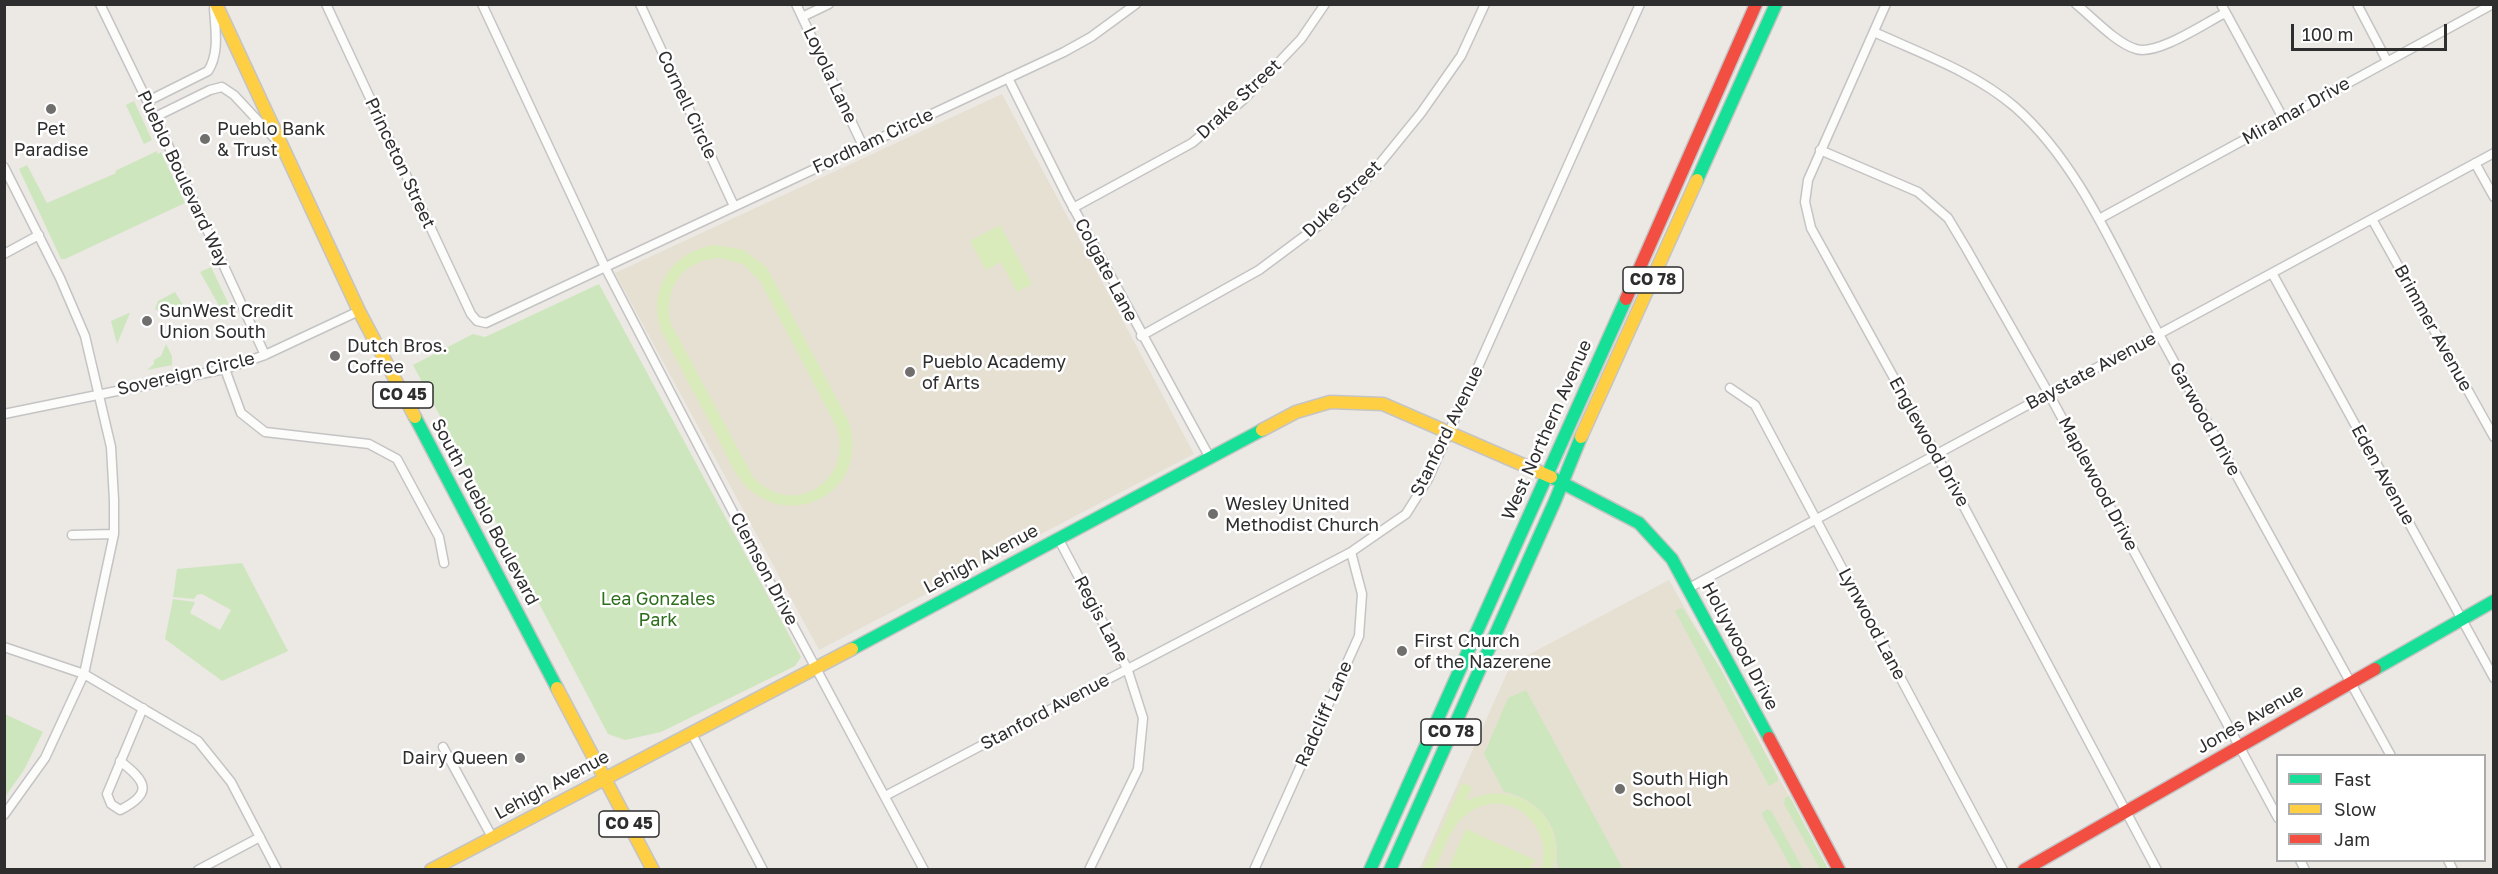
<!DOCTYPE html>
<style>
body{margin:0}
#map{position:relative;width:2498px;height:874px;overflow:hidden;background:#ece8e4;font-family:"Golos Text",sans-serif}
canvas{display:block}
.frame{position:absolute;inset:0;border:6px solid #2e2e2e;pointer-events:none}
.legend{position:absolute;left:2276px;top:754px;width:210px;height:108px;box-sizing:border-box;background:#fff;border:2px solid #ababab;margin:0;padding:8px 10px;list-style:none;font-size:18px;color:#2e2e2e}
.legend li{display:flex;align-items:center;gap:12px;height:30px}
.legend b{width:30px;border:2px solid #ababab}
.scale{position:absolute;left:2291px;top:24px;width:156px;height:27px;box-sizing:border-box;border:3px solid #2e2e2e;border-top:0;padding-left:8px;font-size:18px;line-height:21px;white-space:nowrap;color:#2e2e2e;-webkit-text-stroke:4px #fff;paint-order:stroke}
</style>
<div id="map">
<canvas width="2498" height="874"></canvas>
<div class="frame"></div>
<ul class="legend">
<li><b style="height:8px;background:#16e098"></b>Fast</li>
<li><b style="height:8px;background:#ffcf43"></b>Slow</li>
<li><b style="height:8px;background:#f24e42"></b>Jam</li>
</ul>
<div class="scale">100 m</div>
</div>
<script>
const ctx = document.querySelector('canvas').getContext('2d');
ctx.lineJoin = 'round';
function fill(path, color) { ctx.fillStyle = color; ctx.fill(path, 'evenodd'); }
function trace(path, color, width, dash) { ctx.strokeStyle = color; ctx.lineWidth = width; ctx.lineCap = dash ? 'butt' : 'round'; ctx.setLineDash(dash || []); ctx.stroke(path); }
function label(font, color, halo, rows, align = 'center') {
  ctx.font = font + ' "Golos Text",sans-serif'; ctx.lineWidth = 5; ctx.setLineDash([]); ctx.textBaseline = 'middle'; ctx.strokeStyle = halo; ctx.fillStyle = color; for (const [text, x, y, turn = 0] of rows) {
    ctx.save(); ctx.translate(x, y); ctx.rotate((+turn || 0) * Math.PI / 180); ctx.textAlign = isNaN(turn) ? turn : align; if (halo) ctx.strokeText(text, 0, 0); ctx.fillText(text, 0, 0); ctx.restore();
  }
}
fill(new Path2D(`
 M1002 94 1194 454 819 650 615 273Z
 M1669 580 1742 709 1828 869 1419 870 1511 664Z`), '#e6e0d3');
fill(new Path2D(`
 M134 101 152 140 144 144 126 105Z
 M157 151 158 154 161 152 185 203 65 259H61L19 169 27 165 47 203 116 173 115 171Z
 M211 267 234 315 226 318 200 272Z
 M599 284 801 657 795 666 661 732 625 740 608 734 413 365 473 334 485 337Z
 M175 292 186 310 185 317 179 319 155 309 158 301Z
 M129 313H130L117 344 111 321Z
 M166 344 172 356V365L147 370 154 364V360L161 356Z
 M242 563 288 651 222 681 165 639 173 599 195 602 190 613 220 630 231 610 202 594 197 595 194 599 173 597 177 569Z
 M1681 608 1684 610 1721 669 1778 778V781L1769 786 1675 611Z
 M1526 690 1623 869H1559C1555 861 1558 852 1556 842 1552 815 1530 797 1504 792L1484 754 1508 698Z
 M5 714 43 732 24 770 5 797Z
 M1789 795 1828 869H1820L1784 804 1785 798Z
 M1767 809 1772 812 1803 869H1792L1763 817 1762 813Z`), '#cee6be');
fill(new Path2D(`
 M1000 225 1032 284 1017 292 1001 262 986 270 970 241Z
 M716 245 744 250 767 268 848 420C856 443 854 466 838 485 813 513 768 512 744 484 732 470 725 452 717 436 698 401 679 365 661 330 647 288 673 250 716 245ZM719 258 743 264 760 281 836 426C855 481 793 520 753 477L671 324C662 289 683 260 719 258Z
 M1462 783 1472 787 1466 801C1515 777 1568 815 1553 869H1541C1555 824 1506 784 1467 814 1450 826 1444 851 1435 869H1423Z
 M1466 829 1535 860 1531 869H1448Z`), '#d9eabb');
const street = new Path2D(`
 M100 4 155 117 265 355
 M326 4 471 314 477 321 486 323 1064 52 1091 37 1136 4
 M482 4 605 267 758 560 924 870
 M640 4 734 206
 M796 4 863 146
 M1886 4 1808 180 1805 202 1811 228 1936 454 2157 870
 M2076 4C2092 17 2117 44 2136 49 2157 56 2205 23 2225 13
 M2221 4 2283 118
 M2357 4 2387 61
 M802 17 829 4
 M1874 32C1922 54 1974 72 2015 107 2082 166 2118 260 2161 338 2237 477 2314 616 2391 756
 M1008 78 1067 196 1210 458
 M148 101 208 71C220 53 215 28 214 8
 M155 117 210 90 222 87 234 95 276 140
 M1820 150 1918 192 1948 218 1966 248 2049 394 2278 818
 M2475 163 2494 197
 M4 167 60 278 85 336 111 447 114 500V534L84 674 45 758 4 815
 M1073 208 1192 143 1244 99 1301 39 1325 4
 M2099 219 2493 4
 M2372 219 2494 437
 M4 254 39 235
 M2272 273 2494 678
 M1141 336 1259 270 1318 226 1373 172 1421 113 1461 56 1485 4
 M225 369 241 413 265 432 369 444 397 459 439 537 444 563
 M1730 388 1755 405 2003 870
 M4 414 225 369 265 355 359 311
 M72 535 114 534
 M1058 538 1127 668 1143 718 1138 769 1089 870
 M1689 588 2494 153
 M4 647 84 674 198 741 231 782 277 870
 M692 734 763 870
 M443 747 492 837
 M120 761C146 781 154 793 120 810L111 804 107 794 143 708
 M885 796 1351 552 1406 514 1428 479 1640 4
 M2300 860 2305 870
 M2448 860 2453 870
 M198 870 260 837
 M1254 870 1359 636 1362 594 1351 552`);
const fast = new Path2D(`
 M1697 180 1776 4
 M415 417 557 688
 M1551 477 1639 523 1672 559 1769 738
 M852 649 1262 430
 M2375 669 2494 601
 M1370 870 1626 299
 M1390 870 1555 501 1581 437`);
const slow = new Path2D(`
 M216 4 359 311 415 417
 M1262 430 1296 412 1330 402 1383 404 1551 477
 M1581 437 1697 180
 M557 688 653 870
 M431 870 852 649`);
const jam = new Path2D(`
 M1626 299 1756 4
 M1769 738 1839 870
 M2024 870 2375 669`);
trace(street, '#c5c4c5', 11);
trace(fast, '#c5c4c5', 15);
trace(slow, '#c5c4c5', 15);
trace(jam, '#c5c4c5', 15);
trace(street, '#fcfcfb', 8);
trace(fast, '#16e098', 12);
trace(slow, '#ffcf43', 12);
trace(jam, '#f24e42', 12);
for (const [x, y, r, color] of [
 [51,109,6,"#706f6e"],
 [205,139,6,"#706f6e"],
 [147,321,6,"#706f6e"],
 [335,356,6,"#706f6e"],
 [910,372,6,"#706f6e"],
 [1213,514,6,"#706f6e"],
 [1402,651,6,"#706f6e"],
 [520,758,6,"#706f6e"],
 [1620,789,6,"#706f6e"]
]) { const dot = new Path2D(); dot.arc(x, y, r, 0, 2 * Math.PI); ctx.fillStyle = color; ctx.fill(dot); trace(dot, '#fff', 2); }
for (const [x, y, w] of [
 [1653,280,60],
 [403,395,60],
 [1451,732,60],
 [629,824,60]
]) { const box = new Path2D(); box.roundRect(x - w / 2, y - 13, w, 26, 4.5); ctx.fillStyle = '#fff'; ctx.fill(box); trace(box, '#2e2e2e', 1.5); }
label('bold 16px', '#2e2e2e', null, [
 ["CO 78",1653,280],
 ["CO 45",403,395],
 ["CO 78",1451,732],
 ["CO 45",629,824]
]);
label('18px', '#2e2e2e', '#fff', [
 ["Loyola Lane",830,75,65],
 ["Drake Street",1239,99,-43],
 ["Cornell Circle",687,105,65],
 ["Miramar Drive",2296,111,-29],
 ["Fordham Circle",873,141,-25],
 ["Princeton Street",400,163,65],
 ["Pueblo Boulevard Way",183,179,65],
 ["Duke Street",1342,199,-44],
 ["Colgate Lane",1106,270,62],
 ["Brimmer Avenue",2433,328,61],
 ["Baystate Avenue",2091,371,-28],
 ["Sovereign Circle",186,374,-13],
 ["Garwood Drive",2205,419,61],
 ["West Northern Avenue",1547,430,-66],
 ["Stanford Avenue",1447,431,-64],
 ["Englewood Drive",1929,442,61],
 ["Eden Avenue",2383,475,61],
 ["Maplewood Drive",2098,484,62],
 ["South Pueblo Boulevard",485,512,62],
 ["Lehigh Avenue",981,559,-28],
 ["Clemson Drive",764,569,62],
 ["Regis Lane",1101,619,62],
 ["Lynwood Lane",1872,624,62],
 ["Hollywood Drive",1740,646,62],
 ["Stanford Avenue",1045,712,-28],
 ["Radcliff Lane",1324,714,-66],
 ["Jones Avenue",2250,719,-30],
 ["Lehigh Avenue",552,785,-28]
]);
label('18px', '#2e2e2e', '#fff', [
 ["Pet",51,129,"center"],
 ["Paradise",51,150,"center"],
 ["Pueblo Bank",217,129],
 ["& Trust",217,150],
 ["SunWest Credit",159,311],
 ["Union South",159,332],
 ["Dutch Bros.",347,346],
 ["Coffee",347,367],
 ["Pueblo Academy",922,362],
 ["of Arts",922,383],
 ["Wesley United",1225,504],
 ["Methodist Church",1225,525],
 ["First Church",1414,641],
 ["of the Nazerene",1414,662],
 ["Dairy Queen",508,758,"right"],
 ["South High",1632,779],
 ["School",1632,800]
], 'left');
label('18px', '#2c6e1b', '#fff', [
 ["Lea Gonzales",658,599],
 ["Park",658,620]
]);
</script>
